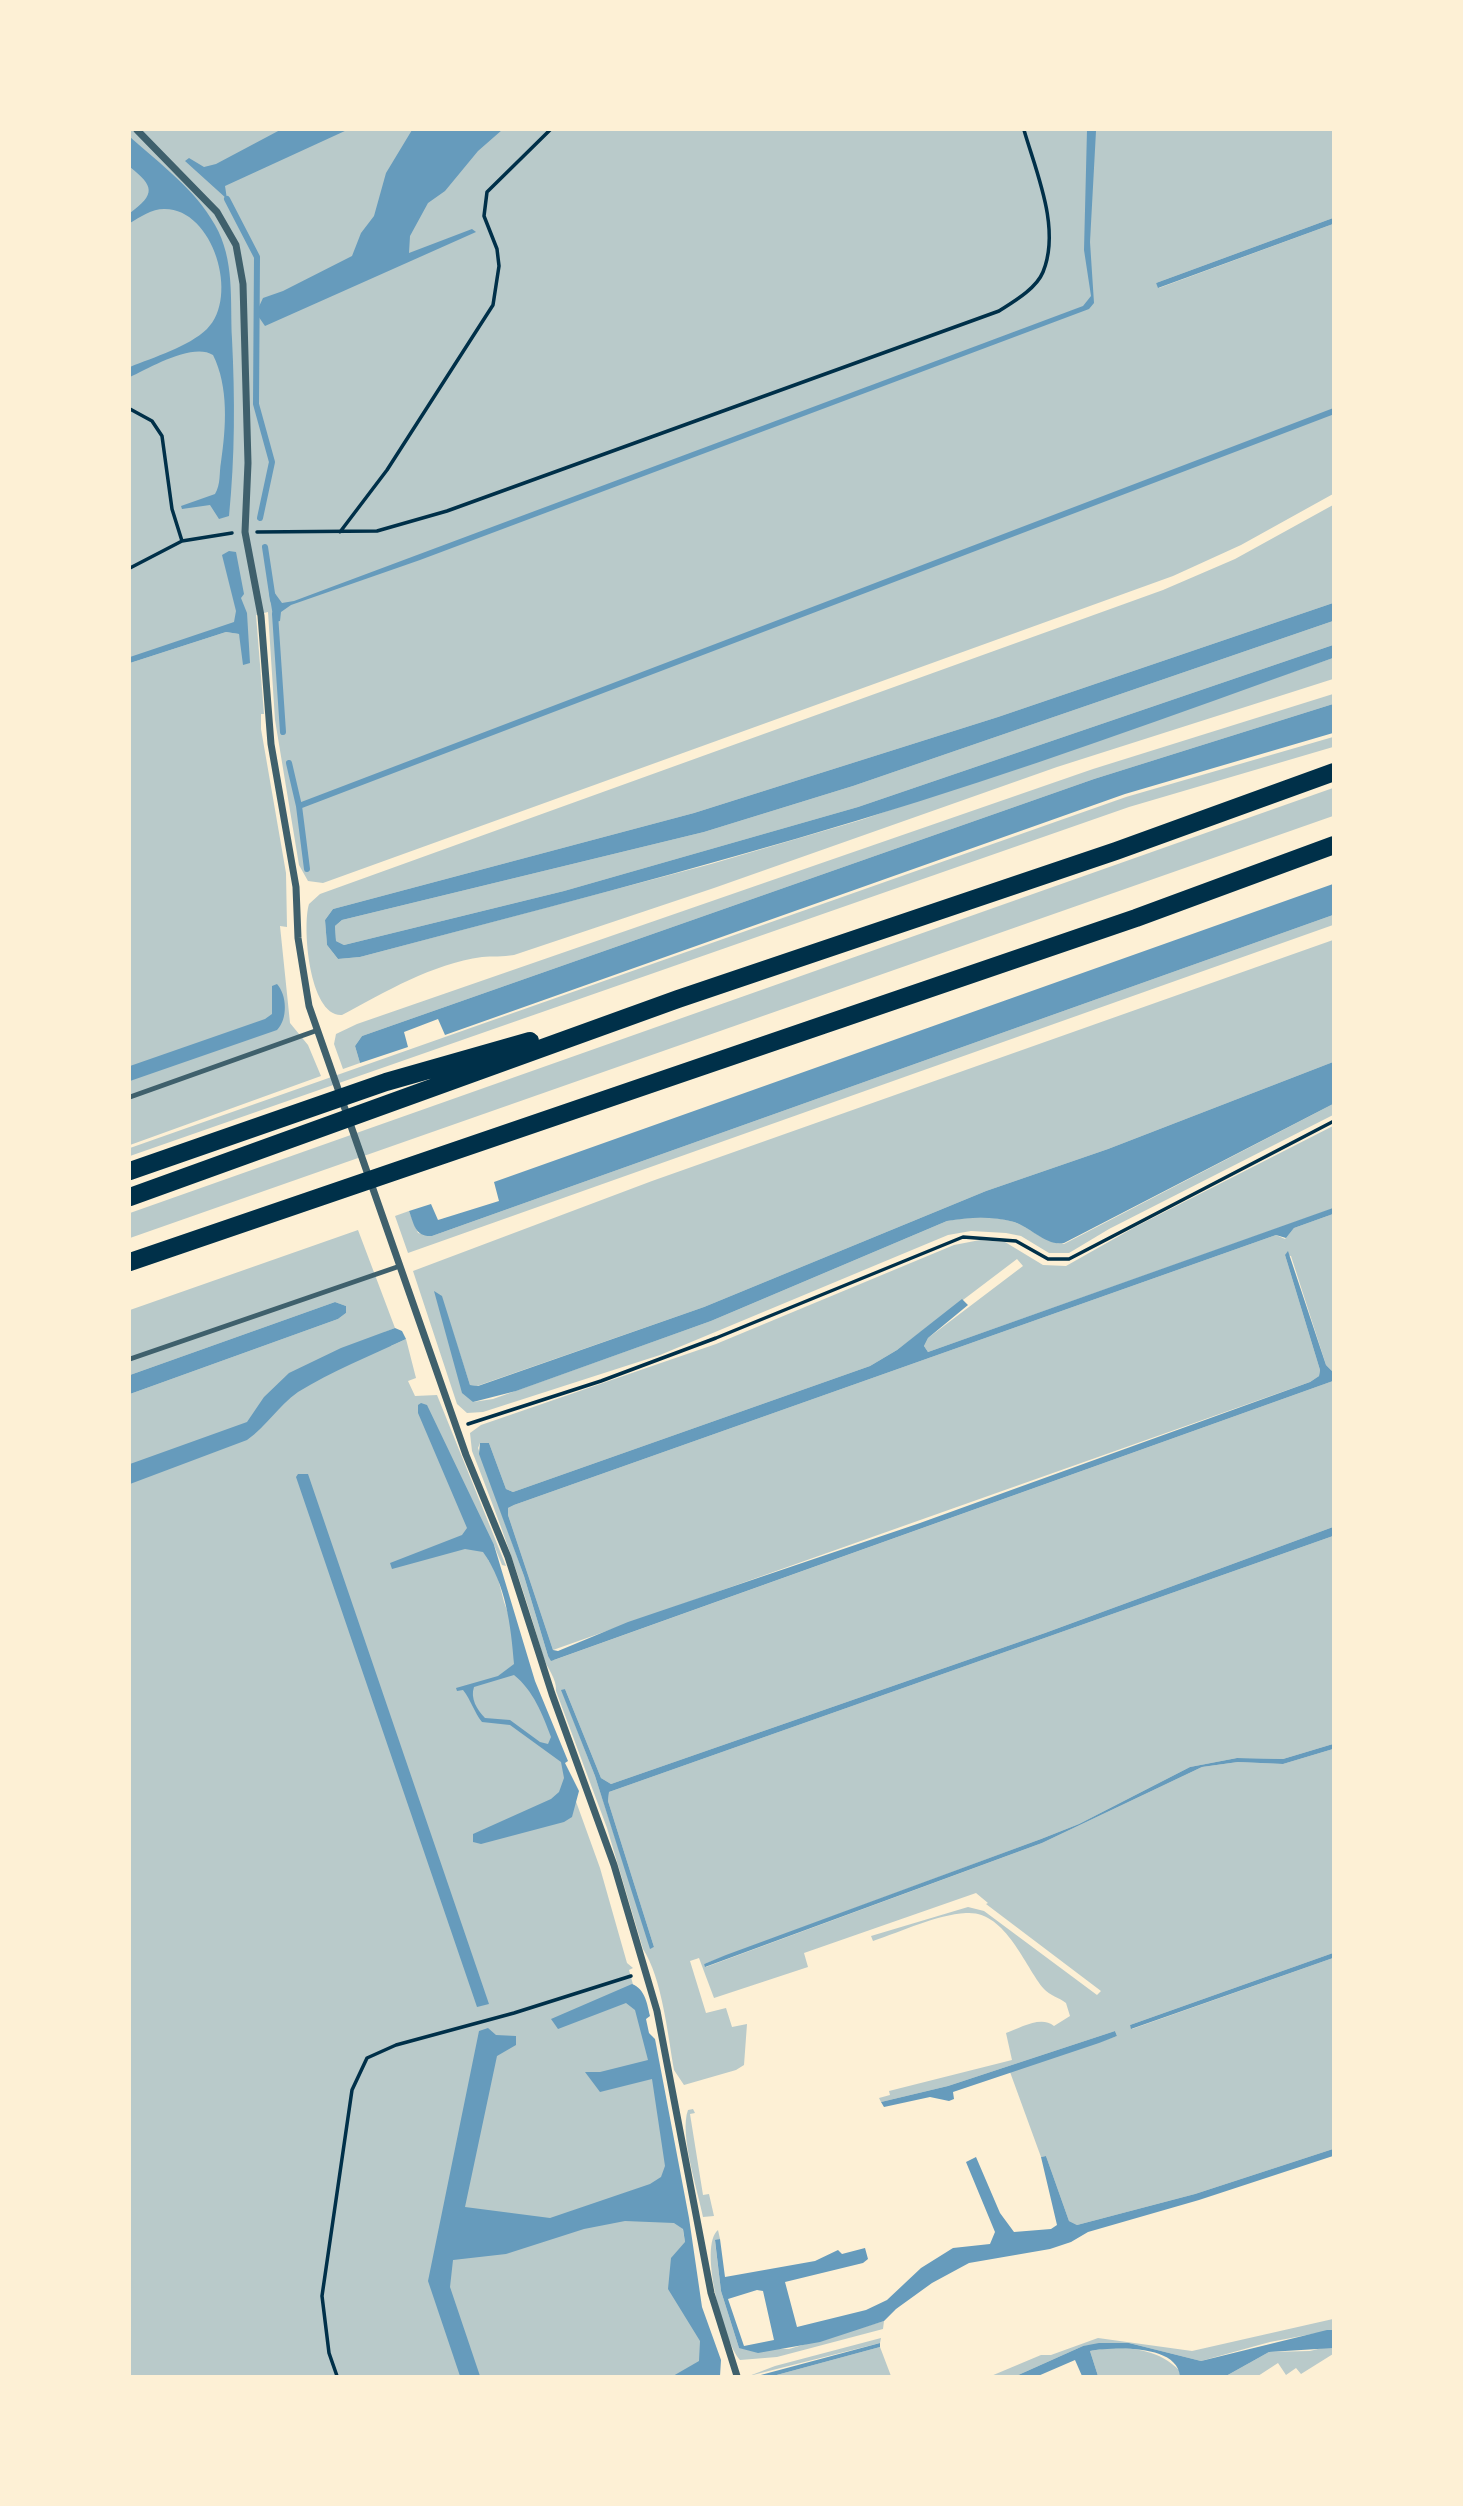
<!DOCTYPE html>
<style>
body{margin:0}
#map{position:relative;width:1463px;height:2506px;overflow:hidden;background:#fdf0d5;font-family:"PT Serif",serif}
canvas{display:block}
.frame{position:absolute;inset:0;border:131px solid #fdf0d5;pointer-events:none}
</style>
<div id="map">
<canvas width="1463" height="2506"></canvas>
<div class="frame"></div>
</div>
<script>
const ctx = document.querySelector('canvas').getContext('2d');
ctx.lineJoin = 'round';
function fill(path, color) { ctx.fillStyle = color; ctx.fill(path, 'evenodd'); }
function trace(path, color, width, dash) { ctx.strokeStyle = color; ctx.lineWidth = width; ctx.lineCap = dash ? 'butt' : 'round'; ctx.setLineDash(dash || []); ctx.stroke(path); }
fill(new Path2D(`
 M130 130H1333V218L1156 283 1159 288 1333 224V494L1241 545 1173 576 323 883 308 881 299 865 275 720 268 612 256 615 264 714H261V729L286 873 287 927 280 926 290 1023 308 1045 321 1076 130 1145V663L226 632 239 634 241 640 247 619 130 661Z
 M1333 505V603L998 717 694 813 333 909 325 920 327 945 338 959 360 957 711 864 861 820 1333 658V679L1057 767 714 888 514 955C503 957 492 956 482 957 432 964 385 992 342 1015 309 1017 302 926 309 904L320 894 1163 590 1235 559Z
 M1333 621V645L858 807 564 891 344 945 336 941 335 926 342 920 704 832 853 786Z
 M1333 694V704L1094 779 362 1036 355 1046 360 1063 343 1069 334 1044 336 1034 357 1024 1093 769Z
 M1333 737V747L1129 807 130 1156V1148L1126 797Z
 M1333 788V816L130 1238V1213Z
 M1333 915V925L408 1253 395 1216 409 1211 418 1233 432 1236Z
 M1333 940V1062L1108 1149 986 1191 704 1307 477 1386 470 1385 440 1293 473 1402 493 1399 711 1321 947 1221C970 1217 997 1215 1019 1224 1034 1231 1048 1244 1064 1244L1333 1104V1115L1109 1229 1069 1253H1049L1021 1236 1006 1233 971 1231 948 1235 660 1355 483 1412 467 1413 457 1404 413 1271 652 1181Z
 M1333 1126 1332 1209 928 1352 924 1346 928 1338 1023 1266 1017 1259 897 1350 870 1366 513 1492 506 1489 489 1443H480L478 1448 524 1576 548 1656 554 1660 1333 1381V1527L1045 1633 611 1784 601 1778 565 1689 562 1691 595 1776 651 1948 654 1947 608 1801 609 1792 1333 1536V1744L1283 1759 1237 1758 1190 1767 1079 1824 1041 1839 704 1964 706 1967 1042 1843 1202 1767 1238 1762 1283 1764 1333 1749V1953L1130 2025 1132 2029 1333 1958V2149L1195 2194 1077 2225 1069 2221 1046 2156 1041 2157 1010 2072 1117 2036 1115 2031 948 2086 881 2102 879 2098 890 2095 889 2091 1012 2060 1006 2033C1020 2028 1041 2015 1054 2026L1070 2016 1066 2003C1060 1998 1049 1995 1044 1989 1024 1965 1005 1910 966 1913 936 1915 903 1931 873 1941L871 1936 968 1907 984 1911 1097 1995 1101 1991 986 1904 988 1903 976 1893 804 1953 808 1967 714 1998 699 1958 690 1961 706 2013 726 2008 732 2027 747 2024 744 2065 736 2070 684 2085 674 2070C668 2036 662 1978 643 1949L607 1828 556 1691C557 1678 547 1669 543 1656 523 1586 499 1519 472 1451L470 1433 481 1425 716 1344 954 1245 980 1240 1005 1242 1043 1265 1066 1266 1135 1227Z
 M1333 1214V1372L1326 1365 1291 1256 1285 1255 1320 1370 1319 1376 1310 1382 553 1650 508 1515V1508L514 1505 1276 1235 1285 1239 1294 1228Z
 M358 1230 395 1328 385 1332 391 1346 406 1339 416 1378 408 1381 415 1396 437 1395 506 1566 502 1565 494 1545 488 1560 496 1571 504 1602 600 1868 627 1963 633 1968 629 1970 655 2064 685 2242 717 2376H130V1394L338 1319 346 1313V1306L335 1302 130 1375V1310Z
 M693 2109 695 2113 690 2114 703 2195 709 2194 714 2216 703 2217C698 2191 679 2134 688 2110Z
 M718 2230 720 2239 715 2241 721 2291 739 2348 789 2349 884 2321 883 2329 777 2357 740 2360C724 2342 698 2246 718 2230Z
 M1333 2319V2330L1270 2342 1201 2361 1129 2343 1083 2346 1016 2376H991L1041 2355H1051L1098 2338 1192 2351Z
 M881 2338 880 2343 749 2376 775 2366Z
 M880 2347 891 2376H773Z
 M1326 2347 1333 2348V2354L1301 2374 1296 2368 1286 2375 1278 2363 1258 2376H1226L1269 2352 1310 2351Z
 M1108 2348C1136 2348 1159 2350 1180 2371V2376H1098L1090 2351Z`), '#b9caca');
fill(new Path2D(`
 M280 130H347L225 186 227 199 185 161 189 158 204 167 216 164Z
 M412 130H502L478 151 445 191 428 203 410 236 409 253 472 229 476 232 265 326 256 313 263 298 283 291 352 256 361 233 374 216 386 173Z
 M1087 130 1096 131 1090 242 1094 303 1089 309 420 560 291 605 281 612 280 621 274 622 269 592H274L282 603 294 601 1083 306 1091 296 1084 250Z
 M130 137C160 164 195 189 215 225 235 260 230 300 232 339 235 399 235 456 229 516L219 519 210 505 182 509 181 506 215 494C221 484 219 473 221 462 226 428 229 387 213 355 193 342 149 368 130 377V367C154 357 188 347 207 329 240 297 213 208 164 209 152 209 140 217 130 223V213C156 194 154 186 130 167Z
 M1333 218V224L1158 288 1156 283Z
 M229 551 236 552 244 594 241 598 247 613 250 663 243 665 239 634 226 632 130 663V657L234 622 236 611 222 555Z
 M1333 603V621L853 786 704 832 342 920 335 926 336 941 344 945 564 891 858 807 1333 645V658C1176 714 1019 772 859 820 694 870 527 913 360 957L338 959 327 945 325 920 333 909 694 813 998 717Z
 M1333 704V733L1125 794 445 1035 438 1019 404 1032 408 1047 360 1063 355 1046 362 1036 1094 779Z
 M1333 884V915L432 1236C415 1237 414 1224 409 1211L431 1204 438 1220 499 1201 494 1182Z
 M277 984C287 995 288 1019 277 1030L130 1081V1066L265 1019 272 1014V986Z
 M1333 1062V1104L1064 1243C1048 1247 1030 1227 1014 1222 992 1216 970 1217 947 1221L711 1321 516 1391 473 1402 462 1393 434 1291 442 1296 470 1385 478 1386 704 1307 986 1191 1108 1149Z
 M1333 1208V1214L1294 1228 1286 1238 1276 1235 514 1505 508 1508V1515L553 1650 558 1651 628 1622 920 1523 1310 1382 1319 1376 1320 1370 1285 1255 1288 1251 1326 1365 1333 1372V1381L551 1661 548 1656 524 1576 479 1454 480 1443H489L506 1489 513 1492 870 1366 897 1350 962 1299 968 1305 928 1338 924 1346 928 1352Z
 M335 1302 346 1306V1313L338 1319 130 1394V1375Z
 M395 1328 402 1331 406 1339C370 1356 332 1371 298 1392 278 1406 267 1426 247 1440L130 1484V1464L247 1422 264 1397 289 1373 341 1348Z
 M421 1403 427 1405 494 1545 535 1681 568 1761 565 1763 579 1791 572 1817 564 1822 481 1844 473 1842V1834L551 1799 559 1792 564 1778 561 1762 510 1725 482 1722C474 1712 471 1700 463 1690L457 1691 456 1688 498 1676 514 1664C511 1626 506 1584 483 1552L465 1549 392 1569 390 1563 462 1535 467 1528 418 1413V1405ZM514 1675C533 1690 543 1715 551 1737L548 1744 540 1742 510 1720 485 1718C477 1710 470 1698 474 1687Z
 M298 1474H308L489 2004 477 2007 296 1477Z
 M1333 1527V1536L609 1792 608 1801 654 1947 650 1949 595 1776 561 1690 565 1689 601 1778 611 1784 1045 1633Z
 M1333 1744V1749L1283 1764 1238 1762 1202 1767 1042 1843 705 1967 704 1964 726 1955 1041 1839 1079 1824 1190 1767 1237 1758 1283 1759Z
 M1333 1953V1958L1131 2029 1130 2025Z
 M632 1984C645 1989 647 2003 650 2016L646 2019 649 2033 655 2039 689 2218 702 2307 721 2360 720 2376H673L699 2361 700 2341 668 2289 671 2258 685 2242 683 2229 674 2223 625 2221 584 2229 506 2254 453 2260 450 2287 480 2376H460L428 2281 479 2031 488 2028 496 2035 516 2036V2045L497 2056 465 2207 550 2218 650 2184 661 2177 665 2166 652 2079 600 2092 585 2072H600L648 2060 635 2010 626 2003 558 2029 551 2019Z
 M1115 2031 1117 2036 1099 2043 953 2092 954 2099 949 2101 930 2097 884 2107 881 2102 948 2086Z
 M1333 2149V2156L1199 2200 1088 2232 1071 2242 1050 2249 969 2263 932 2283 896 2309 884 2321 820 2342 758 2353 739 2348 721 2291 715 2240 720 2239 725 2277 815 2261 838 2250 842 2254 865 2248 868 2259 863 2263 785 2282 797 2327 866 2310 887 2300 921 2268 953 2248 990 2244 995 2232 966 2162 976 2157 1000 2213 1014 2232 1051 2229 1057 2225 1041 2157 1046 2156 1069 2221 1077 2225 1195 2194ZM757 2290 763 2291 774 2340 744 2346 728 2299Z
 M1327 2330H1333V2348L1269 2352 1226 2376H1180C1177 2344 1112 2347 1090 2351L1098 2376H1082L1075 2360 1038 2376H1016L1083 2346 1099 2343H1129L1201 2361Z
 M880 2343V2347L773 2376H757Z`), '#669bbc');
trace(new Path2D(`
 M227 199 257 257 256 404 272 462 260 518
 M265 547 273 600
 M275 614 283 732
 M289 763 299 806 307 869
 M299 806 1334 411`), '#669bbc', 6);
trace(new Path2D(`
 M130 409 152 421 162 436 172 509 182 541
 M257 532 377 531 447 511 999 311C1013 302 1036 289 1043 272 1061 228 1036 172 1024 130
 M340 532 387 470 493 305 499 266 497 249 484 216 487 192 550 130
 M130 568 182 541 232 533
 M468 1424 601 1381 716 1338 963 1237 1016 1241 1048 1259H1069L1334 1121
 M337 2376 329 2353 322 2296 352 2090 367 2058 396 2045 514 2013 631 1976`), '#003049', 3.5);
trace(new Path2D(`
 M130 1097 318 1030
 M130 1359 400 1266`), '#3f606c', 5);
trace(new Path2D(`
 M137 130 217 212 236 245 243 284 248 463 245 532 261 616 271 744 296 887 298 938 309 1006 466 1455 508 1557 552 1694 614 1865 657 2011 711 2293 737 2376`), '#3f606c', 7);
trace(new Path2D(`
 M130 1171 386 1082 530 1041
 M130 1197 678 999 1116 851 1334 772
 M130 1262 1136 918 1334 845`), '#003049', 18);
</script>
